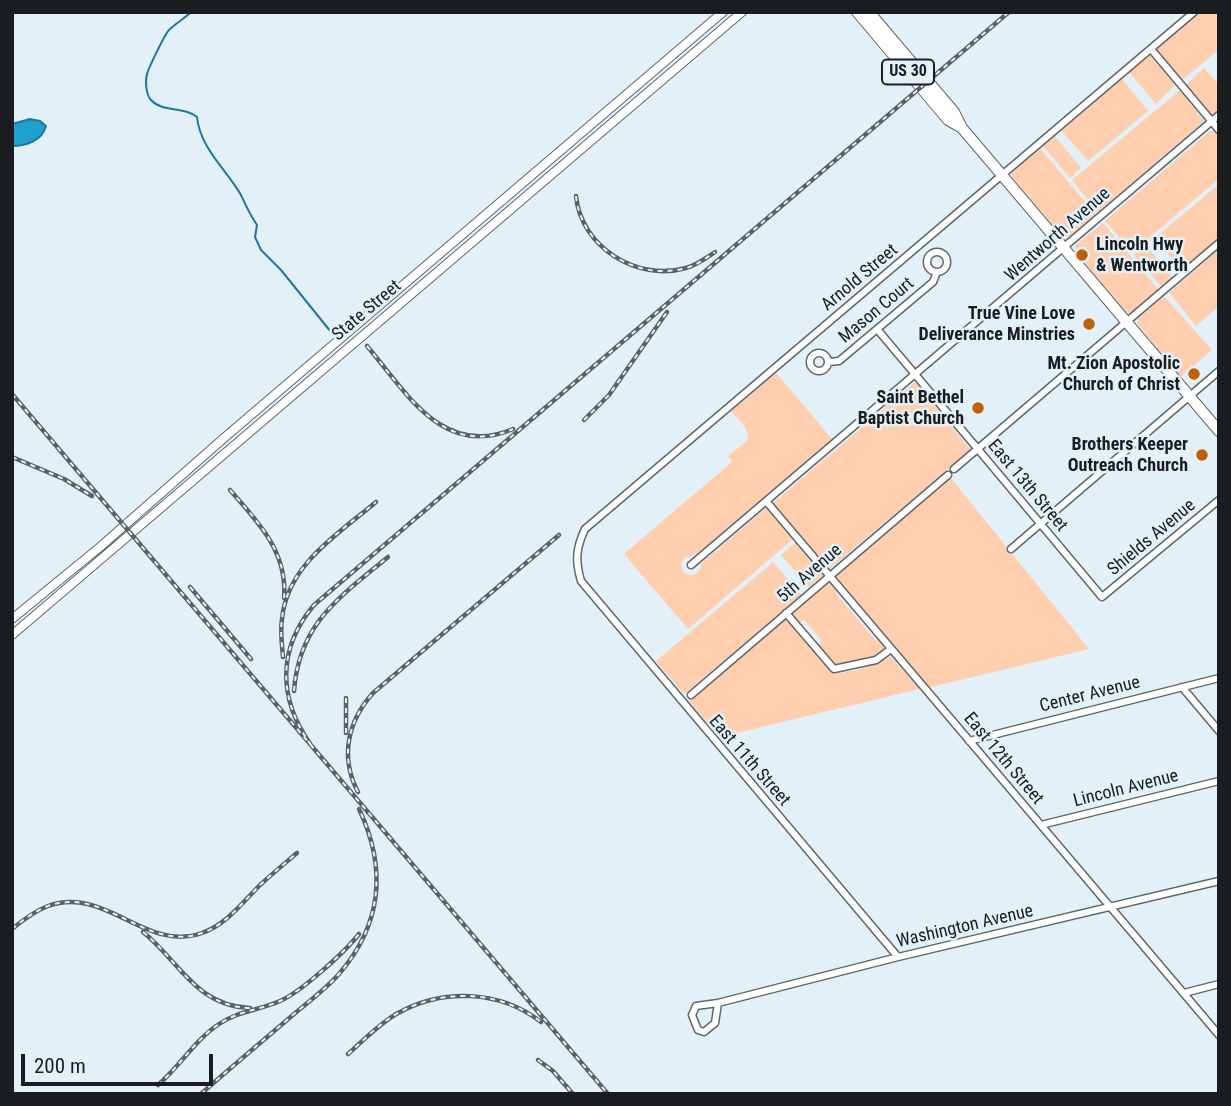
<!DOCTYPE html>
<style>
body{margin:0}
#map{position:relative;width:1231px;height:1106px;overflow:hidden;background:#e4f0f7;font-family:"Roboto Condensed",sans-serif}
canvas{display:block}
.frame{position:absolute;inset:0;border:14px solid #191d20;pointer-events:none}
.scale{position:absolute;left:21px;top:1054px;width:192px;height:32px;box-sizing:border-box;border:4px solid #191d20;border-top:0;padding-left:9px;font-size:21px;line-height:24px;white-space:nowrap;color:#191d20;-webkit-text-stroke:5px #e4f0f7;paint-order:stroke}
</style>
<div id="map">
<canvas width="1231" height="1106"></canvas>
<div class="frame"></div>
<div class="scale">200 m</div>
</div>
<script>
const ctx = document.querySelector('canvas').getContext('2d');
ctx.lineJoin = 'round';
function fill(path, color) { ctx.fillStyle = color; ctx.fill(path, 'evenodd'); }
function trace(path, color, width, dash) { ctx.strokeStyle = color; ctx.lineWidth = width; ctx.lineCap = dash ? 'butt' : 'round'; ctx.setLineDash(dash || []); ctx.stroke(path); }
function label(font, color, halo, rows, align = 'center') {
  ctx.font = font + ' "Roboto Condensed",sans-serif'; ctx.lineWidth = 5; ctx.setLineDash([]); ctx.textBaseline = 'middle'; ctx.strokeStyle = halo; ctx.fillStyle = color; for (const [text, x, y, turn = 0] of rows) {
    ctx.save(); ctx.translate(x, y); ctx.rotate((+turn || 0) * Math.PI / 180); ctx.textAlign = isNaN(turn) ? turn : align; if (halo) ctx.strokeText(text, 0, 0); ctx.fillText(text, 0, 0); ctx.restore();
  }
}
fill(new Path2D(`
 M1200 12H1219V50L1182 80 1156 49Z
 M1150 55 1175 85 1156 104 1129 72Z
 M1204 68 1219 85V109L1211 115 1186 85Z
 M1122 79 1148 111 1088 161 1061 130Z
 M1180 90 1204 121 1098 212 1072 180Z
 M1210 131H1214L1219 137V179L1132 252 1105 221Z
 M1055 136 1081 168 1070 178 1043 146Z
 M1040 148 1095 214 1069 237 1062 236 1012 177V173Z
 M1219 184V240L1182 271 1155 238Z
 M1103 223 1158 289V292L1131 313 1126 312 1075 251 1076 245Z
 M1146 245 1173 278 1161 286 1134 255Z
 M1219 249V306L1196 326 1169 293Z
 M1164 296 1212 350 1180 377 1138 324V319Z
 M776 373 832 439 699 552 684 559C679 565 681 571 688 575 697 576 700 571 702 563L765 509H768L793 539 688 629 624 554 732 462 728 456 746 442 748 435 744 426 731 411Z
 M915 382 971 450 828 570 772 504Z
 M950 477 1089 649 927 688 834 577Z
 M796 542 823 575 809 587 781 555Z
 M773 562 801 595 684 694 656 661Z
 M829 582 837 591V595L876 641 878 640 884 648C878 660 850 665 836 666L818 646 822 641 804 620 799 623 793 616V611Z
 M784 619 787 620 832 672C852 676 873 663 891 657L920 689 720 737 688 700Z`), '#feceaf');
const water = new Path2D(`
 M30 119 40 121 46 126C42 141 26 146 12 146V124Z`);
fill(water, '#209fd1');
trace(water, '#1e789c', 2);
trace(new Path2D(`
 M191 12C184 19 176 23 169 30 165 34 149 67 147 74 145 81 146 95 151 100 163 113 184 106 197 117 200 148 226 169 241 195 246 206 250 215 257 225L255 237 261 250 281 270 331 332`), '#1e789c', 2);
const minor = new Path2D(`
 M1151 49 1219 130
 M927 262a10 10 0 1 1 20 0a10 10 0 1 1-20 0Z
 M877 329 1102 597 1219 500
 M810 362a9 9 0 1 1 18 0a9 9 0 1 1-18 0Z
 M829 362 839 361 933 282 937 272
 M954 469 1219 243
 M766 501 1219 1035
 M1011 549 1219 371
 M691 565 1219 115
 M786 613 834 669 876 660 891 649
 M1182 687 1219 731
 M691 695 948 475
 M969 741 1219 678
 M1041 825 1219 781
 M898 957 581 581C575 561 576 548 585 529L1194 12
 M1184 993 1219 984
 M718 1003 715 1023 704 1032 698 1030 692 1015 696 1006 718 1003 898 957 1219 881`);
const tertiary = new Path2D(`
 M12 619 100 547 224 438 723 12
 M12 635 742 12`);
const primary = new Path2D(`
 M857 12 948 120 962 128
 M869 12 954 112 962 128 1219 431`);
trace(minor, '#5d686e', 9);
trace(tertiary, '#5d686e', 10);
trace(primary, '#5d686e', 12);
trace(minor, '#fff', 6);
trace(tertiary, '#fff', 8);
trace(primary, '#fff', 10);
const rail = new Path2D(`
 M576 196C581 247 637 282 686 268 697 265 706 258 715 252
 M367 346C406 392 443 459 513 429
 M12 394 608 1094
 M584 420 609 395 667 312
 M12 457 64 479 92 496
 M230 490C258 522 288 552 284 598
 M190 587 251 659
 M283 657C282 645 280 631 282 619 287 565 338 534 376 502
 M294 691C299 623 340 597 388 557
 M346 698V733
 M311 745C278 699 277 649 314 605L1009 12
 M358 792C340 758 347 722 373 693L559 535
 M12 929C23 920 35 911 48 906 105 885 146 953 202 933 226 925 243 902 260 885 272 874 284 864 297 853
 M143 932C180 962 196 1006 250 1008
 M348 1054C364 1040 380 1023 398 1013 443 988 500 990 541 1022
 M538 1060 553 1071 573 1094
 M158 1085C180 1066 195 1040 219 1024 238 1011 260 1010 280 1001 301 992 345 952 359 934
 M201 1094C229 1069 258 1045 287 1020 304 1005 324 991 339 974 382 924 387 868 359 809`);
trace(rail, '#5b6266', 4.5);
trace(rail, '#e4f0f7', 2, [5]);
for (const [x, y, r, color] of [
 [1082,255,7,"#bc610a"],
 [1089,324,7,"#bc610a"],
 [1194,374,7,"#bc610a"],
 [978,408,7,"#bc610a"],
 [1202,455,7,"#bc610a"]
]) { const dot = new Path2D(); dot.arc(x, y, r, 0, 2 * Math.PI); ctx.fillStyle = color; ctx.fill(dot); trace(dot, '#e4f0f7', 2.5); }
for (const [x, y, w] of [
 [908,72,52]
]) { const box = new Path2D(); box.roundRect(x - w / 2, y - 12.5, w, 25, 5); ctx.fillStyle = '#e4f0f7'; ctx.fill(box); trace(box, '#191d20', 2); }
label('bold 16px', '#191d20', null, [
 ["US 30",908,72]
]);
label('18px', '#191d20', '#e4f0f7', [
 ["Wentworth Avenue",1058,235,-41],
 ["Arnold Street",860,278,-40],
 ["State Street",367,311,-40],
 ["Mason Court",877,311,-40],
 ["East 13th Street",1027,486,50],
 ["Shields Avenue",1152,538,-40],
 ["5th Avenue",810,574,-41],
 ["Center Avenue",1090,695,-14],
 ["East 12th Street",1003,759,50],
 ["East 11th Street",749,761,49],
 ["Lincoln Avenue",1126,789,-14],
 ["Washington Avenue",965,927,-13]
]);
label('bold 18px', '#191d20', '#e4f0f7', [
 ["Lincoln Hwy",1096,245,"left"],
 ["& Wentworth",1096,266,"left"],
 ["True Vine Love",1075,314],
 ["Deliverance Minstries",1075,335],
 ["Mt. Zion Apostolic",1180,364],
 ["Church of Christ",1180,385],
 ["Saint Bethel",964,398],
 ["Baptist Church",964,419],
 ["Brothers Keeper",1188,445],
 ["Outreach Church",1188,466]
], 'right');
</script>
